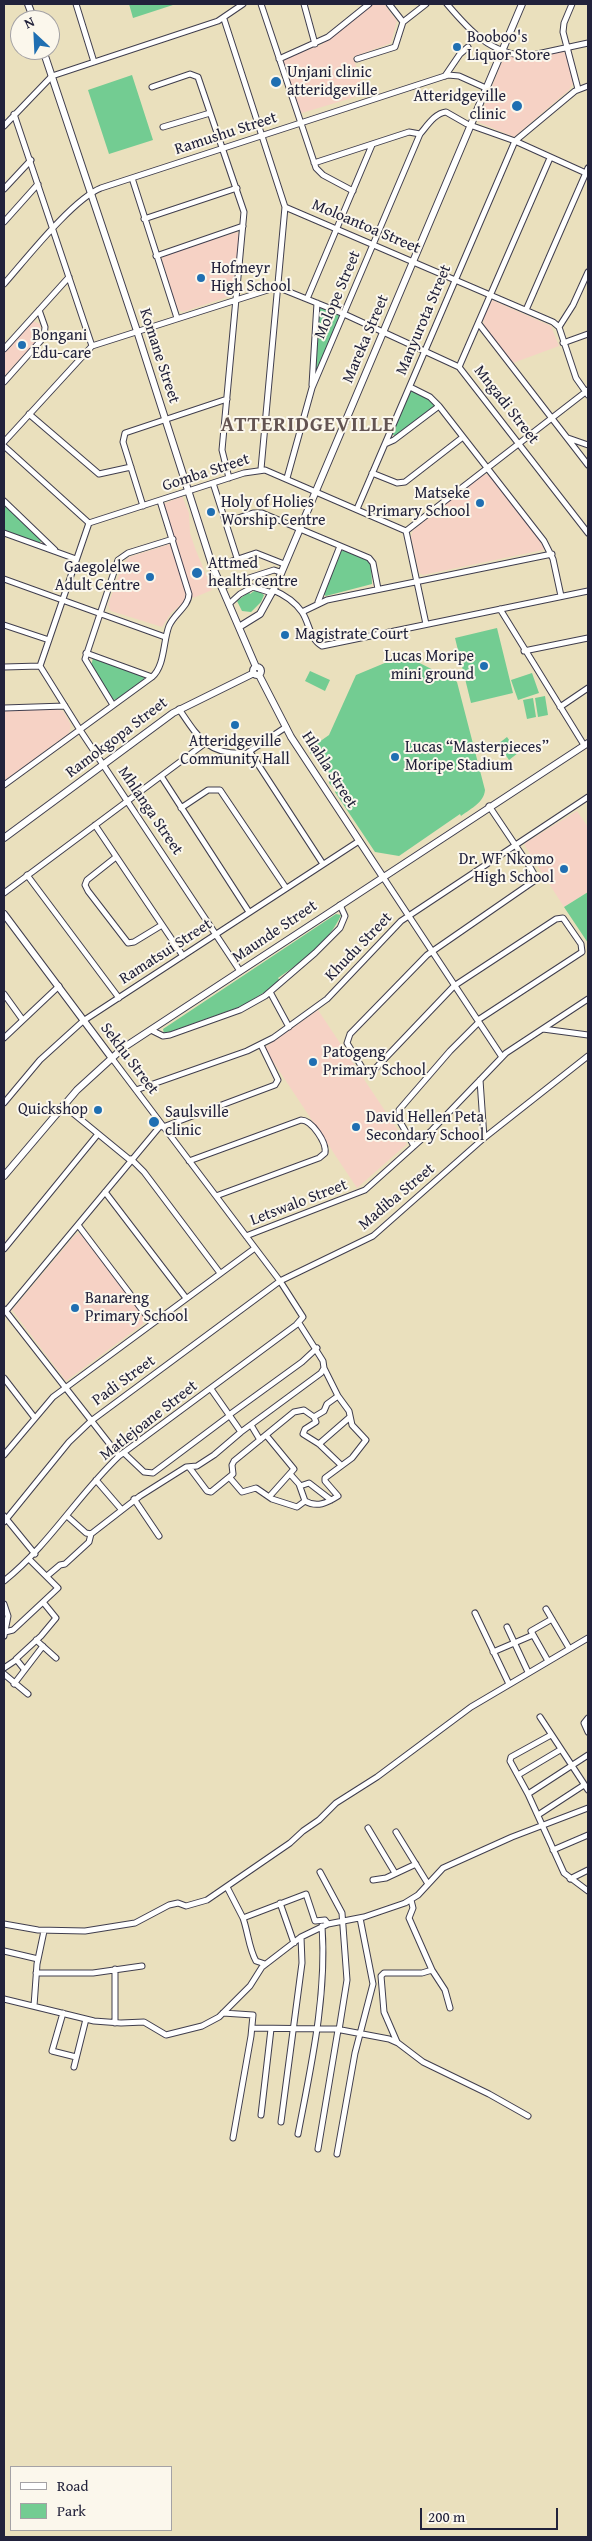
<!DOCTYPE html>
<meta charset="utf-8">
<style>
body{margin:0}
#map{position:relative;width:592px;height:2541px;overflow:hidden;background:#eae0bd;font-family:"Gentium Book Plus",serif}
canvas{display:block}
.frame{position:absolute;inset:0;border:5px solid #22223b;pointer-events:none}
.legend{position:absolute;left:10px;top:2466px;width:162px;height:65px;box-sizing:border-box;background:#fbf7ec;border:1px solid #a4a2a5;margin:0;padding:6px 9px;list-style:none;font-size:15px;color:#22223b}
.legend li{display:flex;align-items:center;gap:10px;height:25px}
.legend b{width:25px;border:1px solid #a4a2a5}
.north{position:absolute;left:10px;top:10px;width:50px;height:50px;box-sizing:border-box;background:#fbf7ec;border:1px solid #a4a2a5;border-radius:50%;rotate:335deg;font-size:14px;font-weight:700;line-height:20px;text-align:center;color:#22223b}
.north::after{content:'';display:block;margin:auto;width:18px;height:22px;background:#1f6fb2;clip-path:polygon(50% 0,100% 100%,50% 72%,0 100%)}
.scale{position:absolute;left:420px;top:2508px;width:138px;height:22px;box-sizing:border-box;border:2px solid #22223b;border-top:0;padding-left:6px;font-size:15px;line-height:18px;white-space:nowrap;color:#22223b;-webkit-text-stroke:4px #fbf7ec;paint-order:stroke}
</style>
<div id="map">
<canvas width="592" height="2541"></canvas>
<div class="frame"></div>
<ul class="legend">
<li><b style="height:6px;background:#fff"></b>Road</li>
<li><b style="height:14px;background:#73cc92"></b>Park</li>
</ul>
<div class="north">N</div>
<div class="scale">200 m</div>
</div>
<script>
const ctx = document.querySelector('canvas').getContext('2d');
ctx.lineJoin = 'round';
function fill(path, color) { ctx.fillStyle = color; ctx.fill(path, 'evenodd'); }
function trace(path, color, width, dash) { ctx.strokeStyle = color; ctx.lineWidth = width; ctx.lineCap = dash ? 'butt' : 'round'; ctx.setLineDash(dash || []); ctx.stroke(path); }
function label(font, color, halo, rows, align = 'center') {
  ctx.font = font + ' "Gentium Book Plus",serif'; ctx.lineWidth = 4; ctx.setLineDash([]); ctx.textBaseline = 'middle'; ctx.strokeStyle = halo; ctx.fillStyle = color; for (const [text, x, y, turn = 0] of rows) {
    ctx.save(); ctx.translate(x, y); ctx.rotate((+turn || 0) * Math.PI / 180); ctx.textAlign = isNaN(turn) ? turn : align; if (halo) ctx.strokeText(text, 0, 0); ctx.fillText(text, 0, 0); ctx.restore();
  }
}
fill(new Path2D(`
 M372 4H384L397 21 391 43 353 57 365 94 302 113 298 110 283 64 285 58 321 45Z
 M559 51 566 53 572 76 573 84 569 90 514 137 478 122 505 54 526 58Z
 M237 232 239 234 233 295 183 312 177 309 162 260 163 255Z
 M492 300 551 326 559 346 513 363 484 325 483 318Z
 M33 321 40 324 41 336 4 376V353Z
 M484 474 491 476 546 546 543 550 423 575 419 573 411 537 413 530Z
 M182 496 189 513 190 533 195 548 212 590 193 598 163 504Z
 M170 544 186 591 184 602 171 613 162 627 111 611 108 605 123 564 129 557Z
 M4 708H53L63 711 71 725 69 733 4 781Z
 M577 811 588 827V892L564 907 525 846V843Z
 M318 1010 407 1144 357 1188 264 1048Z
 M80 1233 144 1318 143 1324 66 1381 12 1310 75 1235Z`), '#f6d2c5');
fill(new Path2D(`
 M129 4H176L133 18Z
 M132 75 153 140 109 154 88 90Z
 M320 307 340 315 316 373H314Z
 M414 390 432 400 436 406 395 436 392 434 409 393Z
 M4 504 43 540 39 543 4 531Z
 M344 550 371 562 372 584 326 596 323 594 339 552Z
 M257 589 264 595 261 602 251 612 242 611 237 601 249 592 250 594Z
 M497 628 513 693 471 703 455 638Z
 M404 655 447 677H452L457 682 485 790C484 802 472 808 461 816L460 814 399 856 375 852 335 792 336 790 329 783 331 776 322 762 310 753 312 747 329 735 356 675Z
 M93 658 144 676V681L120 699 113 700 91 666Z
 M310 671 330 680 325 691 305 681Z
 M532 673 539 693 518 700 511 680Z
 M545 696 548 715 538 717 535 698Z
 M533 698 536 717 527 719 523 700Z
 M507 737 518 753 509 760 498 744Z
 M588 892V943L564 907Z
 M336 914 341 915C329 942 303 961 278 978L281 982 242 1006 164 1034 163 1029Z`), '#73cc92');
const minor = new Path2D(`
 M76 4 94 62
 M261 4 316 168 323 175 353 191
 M304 4 315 44
 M389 4 403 22
 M447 4C469 30 490 54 528 56L588 43
 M572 4 564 23 563 32 578 89
 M224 19 285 207 261 469
 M279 59 328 37 369 4
 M357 59 395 47 403 22 426 4
 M445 76 460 54 468 47
 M152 87 190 74 198 77 244 212 222 450 229 478
 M14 114 92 346
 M4 126 52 76 218 21 243 4
 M163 127 210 113
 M314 163 409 132 420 134
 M132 178 177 318
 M4 189 31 160
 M285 207 553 322 559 327 576 378 588 395
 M144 219 237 188
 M4 222 38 184
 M156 256 243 226
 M4 284C26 259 73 199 101 188L448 75 459 76 488 89
 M307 299 372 145
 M526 310 588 168
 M479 324 588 465
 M559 327 573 305 588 272
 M563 343 588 334
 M4 349 69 277
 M459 367 550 158
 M4 382 44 337 45 327 39 310
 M312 385 317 303
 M410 387 430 397 439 406 544 541 553 559 561 596
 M29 414 99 474 131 467
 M568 438 588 445
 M4 442 92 346 277 287 344 314 459 367 588 533
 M385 444 394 440 439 406
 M4 446 89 523
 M372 473 397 483 405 482 463 437
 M287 478 312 388 420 134C427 126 435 113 446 112L467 124 515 141 588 174
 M213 483 237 558
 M4 501 55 550
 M143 506 123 442 125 433 227 399
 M357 509 515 141 575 91 588 86
 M226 522 253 513H262L369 558 373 563 378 589
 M89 523 40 666 80 730 240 971
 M89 523 244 473 265 470 406 531 426 624
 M406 531 588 390
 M4 533 76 559
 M223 564 256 553 284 564
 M4 579 165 637
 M221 587 274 570 280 572
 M273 590C285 595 295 602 302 612 309 622 310 640 322 646L588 591
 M318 602 340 546
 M229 604 240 594 253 587 272 593
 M500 609 584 745
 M302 612 327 600 552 554
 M4 625 49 640
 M524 651 588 638
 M86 653 152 677
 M4 667 40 666
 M113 705 85 659 118 560 128 553 173 539
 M560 707 588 688
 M4 708 65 706
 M179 709C198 737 208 756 247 753L286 727
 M250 752 323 864
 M161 776 249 912
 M4 785 152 677C165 666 163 641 169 626 174 614 189 606 189 594L160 501
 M181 808 208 790H220L286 888
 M95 825 183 956
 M116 857 87 880 85 885 88 891 128 943 134 942 162 925
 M27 875 119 998
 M383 877 502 1057
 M4 893 204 744
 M270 992 289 1027
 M4 994 22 1019
 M478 1020 582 952 581 944 563 918 556 919 454 986 372 1072 363 1069 347 1043 350 1034 427 955 534 881V874L530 867 489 806
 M543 1029 588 1035
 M151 1030 163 1036 170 1035 240 1010 265 996 315 953 340 928 345 916 340 905
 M4 1038 59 986
 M480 1080 484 1138
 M136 1090 247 1051 273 1038 327 999 401 921 588 797
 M4 1103 40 1060 83 1021 359 841
 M63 1105 130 1160
 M163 1127 275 1085 278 1080 261 1045
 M414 1146 399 1120V1110L450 1051 479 1022
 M131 1159 144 1172 220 1273
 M189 1161 301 1120C312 1120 327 1143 325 1153L319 1158 216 1196
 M105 1192 186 1298
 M78 1225 152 1323
 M246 1236 365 1190 432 1130 506 1053 588 999
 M4 1249 98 1134
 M4 1309 119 1456
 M6 1311 161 1125
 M4 1378 34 1417
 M211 1389 241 1432
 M229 1415 302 1362 317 1348
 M314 1417 316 1422 305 1429 303 1434 319 1444 341 1465
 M251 1425 260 1440
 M266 1435 294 1469 269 1497
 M319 1444 350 1417
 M124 1453 144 1472 153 1473 229 1416
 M4 1455 53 1397 255 1248
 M189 1467 207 1491 211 1492 233 1474 232 1465 234 1461 294 1412 304 1410 314 1417 324 1411 327 1404 338 1396 324 1368
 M290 1474 299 1484 305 1501C317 1508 327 1503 338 1496L325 1481V1478L352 1458 366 1440 352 1425 349 1411 338 1396
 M230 1478 242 1492 256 1488 272 1499 297 1507 305 1501
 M96 1480 121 1509
 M300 1486 309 1483 331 1500
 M134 1499 159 1536
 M4 1516 35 1554
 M67 1516 86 1533 91 1534 140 1496 186 1467 197 1466 214 1455 241 1432 321 1373 324 1368 323 1361 299 1323
 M4 1522 69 1442 91 1421 280 1281 373 1236 484 1138 588 1056
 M47 1576 60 1565 65 1564 89 1542 91 1534
 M4 1581C49 1545 78 1495 119 1456L296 1325 303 1317 280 1281 111 1057
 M4 1604 8 1616 4 1636
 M546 1609 569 1648
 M475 1613 509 1684
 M507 1627 528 1672
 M5 1632 13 1630 58 1588 29 1559
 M36 1640 56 1658
 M493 1652 533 1635
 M548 1661 531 1631 552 1619
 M4 1668 16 1660
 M24 1669 16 1659 41 1636 56 1618 43 1602
 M4 1674 28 1694
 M14 1684 43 1646
 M540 1717 588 1790
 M588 1718 584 1723 588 1732
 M551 1735 511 1757 510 1761 528 1794 564 1873 588 1891
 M518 1775 560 1750
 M528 1794 588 1755
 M538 1815 584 1785
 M368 1828 395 1873
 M396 1832 428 1884
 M553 1850 588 1835
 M320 1872 342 1913 347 1980 339 2030
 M570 1879 588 1870
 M373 1880 386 1878 416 1864
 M227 1887 243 1918 306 1894 315 1921 325 1920 328 1924
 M280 1903 294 1943
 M243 1918C248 1932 249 1949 256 1961L265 1964
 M4 1924 38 1930 85 1931 135 1923 169 1905 178 1903 186 1906 207 1900 290 1843 303 1831 319 1820 336 1803 377 1777 471 1707 588 1638
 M4 1951 38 1959
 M432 1970 445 1990 450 2008
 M36 1973H93L142 1966
 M4 1999 94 2021 121 2023 144 2022 166 2035 202 2026 219 2017 250 1986 262 1967 301 1937 328 1924 364 1917 405 1903 418 1895 443 1868 512 1837 588 1808
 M34 2006 37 1964 44 1931
 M63 2013 52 2051 76 2057
 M223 2013 253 2015 251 2036 233 2138
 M115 2023V1969
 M252 2028 336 2029 389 2039 398 2043 423 2062 489 2094 528 2116
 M397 2042 384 2012 381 1976 384 1973H422L432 1970 409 1918 413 1908 411 1900
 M74 2067 86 2019
 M261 2115 271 2029
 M281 2122 302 1963 301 1937
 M298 2134C311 2066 327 1996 322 1926
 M318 2149 338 2030
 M337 2154 355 2053 373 1984 360 1918`);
const tertiary = new Path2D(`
 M28 4 34 20
 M43 50 137 331 212 565 256 667
 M239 627 260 614 277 583 522 4
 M253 671a4 4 0 1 1 8 0a4 4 0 1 1-8 0Z
 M259 675 291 737 383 877
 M4 838 173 713 254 673
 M4 914 111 1057
 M4 1176 77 1090 123 1048 588 743`);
trace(minor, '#403e4e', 7);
trace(tertiary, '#403e4e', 8);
trace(minor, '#fff', 5);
trace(tertiary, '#fff', 6);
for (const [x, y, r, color] of [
 [457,47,5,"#1f6fb2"],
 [276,82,6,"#1f6fb2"],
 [517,106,6,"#1f6fb2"],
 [201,278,5,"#1f6fb2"],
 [22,345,5,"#1f6fb2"],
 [480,503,5,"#1f6fb2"],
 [211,512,5,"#1f6fb2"],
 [197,573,6,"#1f6fb2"],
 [150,577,5,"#1f6fb2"],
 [285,635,5,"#1f6fb2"],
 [484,666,5,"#1f6fb2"],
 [235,725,5,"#1f6fb2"],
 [395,757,5,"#1f6fb2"],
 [564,869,5,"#1f6fb2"],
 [313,1062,5,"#1f6fb2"],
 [98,1110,5,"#1f6fb2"],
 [154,1122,6,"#1f6fb2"],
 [356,1127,5,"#1f6fb2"],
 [75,1308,5,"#1f6fb2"]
]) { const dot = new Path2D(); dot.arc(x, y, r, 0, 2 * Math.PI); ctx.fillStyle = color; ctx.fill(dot); trace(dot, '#fbf7ec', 2); }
label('16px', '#22223b', '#fbf7ec', [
 ["Booboo's",467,38],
 ["Liquor Store",467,56],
 ["Unjani clinic",287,73],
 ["atteridgeville",287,91],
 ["Atteridgeville",506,97,"right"],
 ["clinic",506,115,"right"],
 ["Hofmeyr",211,269],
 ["High School",211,287],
 ["Bongani",32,336],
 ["Edu-care",32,354],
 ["Matseke",470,494,"right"],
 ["Primary School",470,512,"right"],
 ["Holy of Holies",221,503],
 ["Worship Centre",221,521],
 ["Attmed",208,564],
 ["health centre",208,582],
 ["Gaegolelwe",140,568,"right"],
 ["Adult Centre",140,586,"right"],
 ["Magistrate Court",295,635],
 ["Lucas Moripe",474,657,"right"],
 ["mini ground",474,675,"right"],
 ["Atteridgeville",235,742,"center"],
 ["Community Hall",235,760,"center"],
 ["Lucas “Masterpieces”",405,748],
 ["Moripe Stadium",405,766],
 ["Dr. WF Nkomo",554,860,"right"],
 ["High School",554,878,"right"],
 ["Patogeng",323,1053],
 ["Primary School",323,1071],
 ["Quickshop",88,1110,"right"],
 ["Saulsville",165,1113],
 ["clinic",165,1131],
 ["David Hellen Peta",366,1118],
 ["Secondary School",366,1136],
 ["Banareng",85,1299],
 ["Primary School",85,1317]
], 'left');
label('16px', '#22223b', '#fbf7ec', [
 ["Ramushu Street",226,134,-18],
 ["Moloantoa Street",366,227,23],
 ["Molope Street",338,295,-67],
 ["Manyurota Street",424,320,-67],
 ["Mareka Street",366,339,-67],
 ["Komane Street",159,356,72],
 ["Mngadi Street",506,405,52],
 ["Gomba Street",206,473,-18],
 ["Ramokgopa Street",117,738,-37],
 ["Hlahla Street",329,770,57],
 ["Mhlanga Street",150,811,56],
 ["Maunde Street",275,932,-34],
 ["Khudu Street",359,947,-46],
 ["Ramatsui Street",166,952,-33],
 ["Sekhu Street",129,1059,53],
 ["Madiba Street",397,1197,-40],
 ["Letswalo Street",299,1203,-21],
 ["Padi Street",124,1381,-36],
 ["Matlejoane Street",149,1421,-38]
]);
ctx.letterSpacing = '1px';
label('bold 21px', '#635452', '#fbf7ec', [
 ["ATTERIDGEVILLE",308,426]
]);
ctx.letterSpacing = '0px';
</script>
